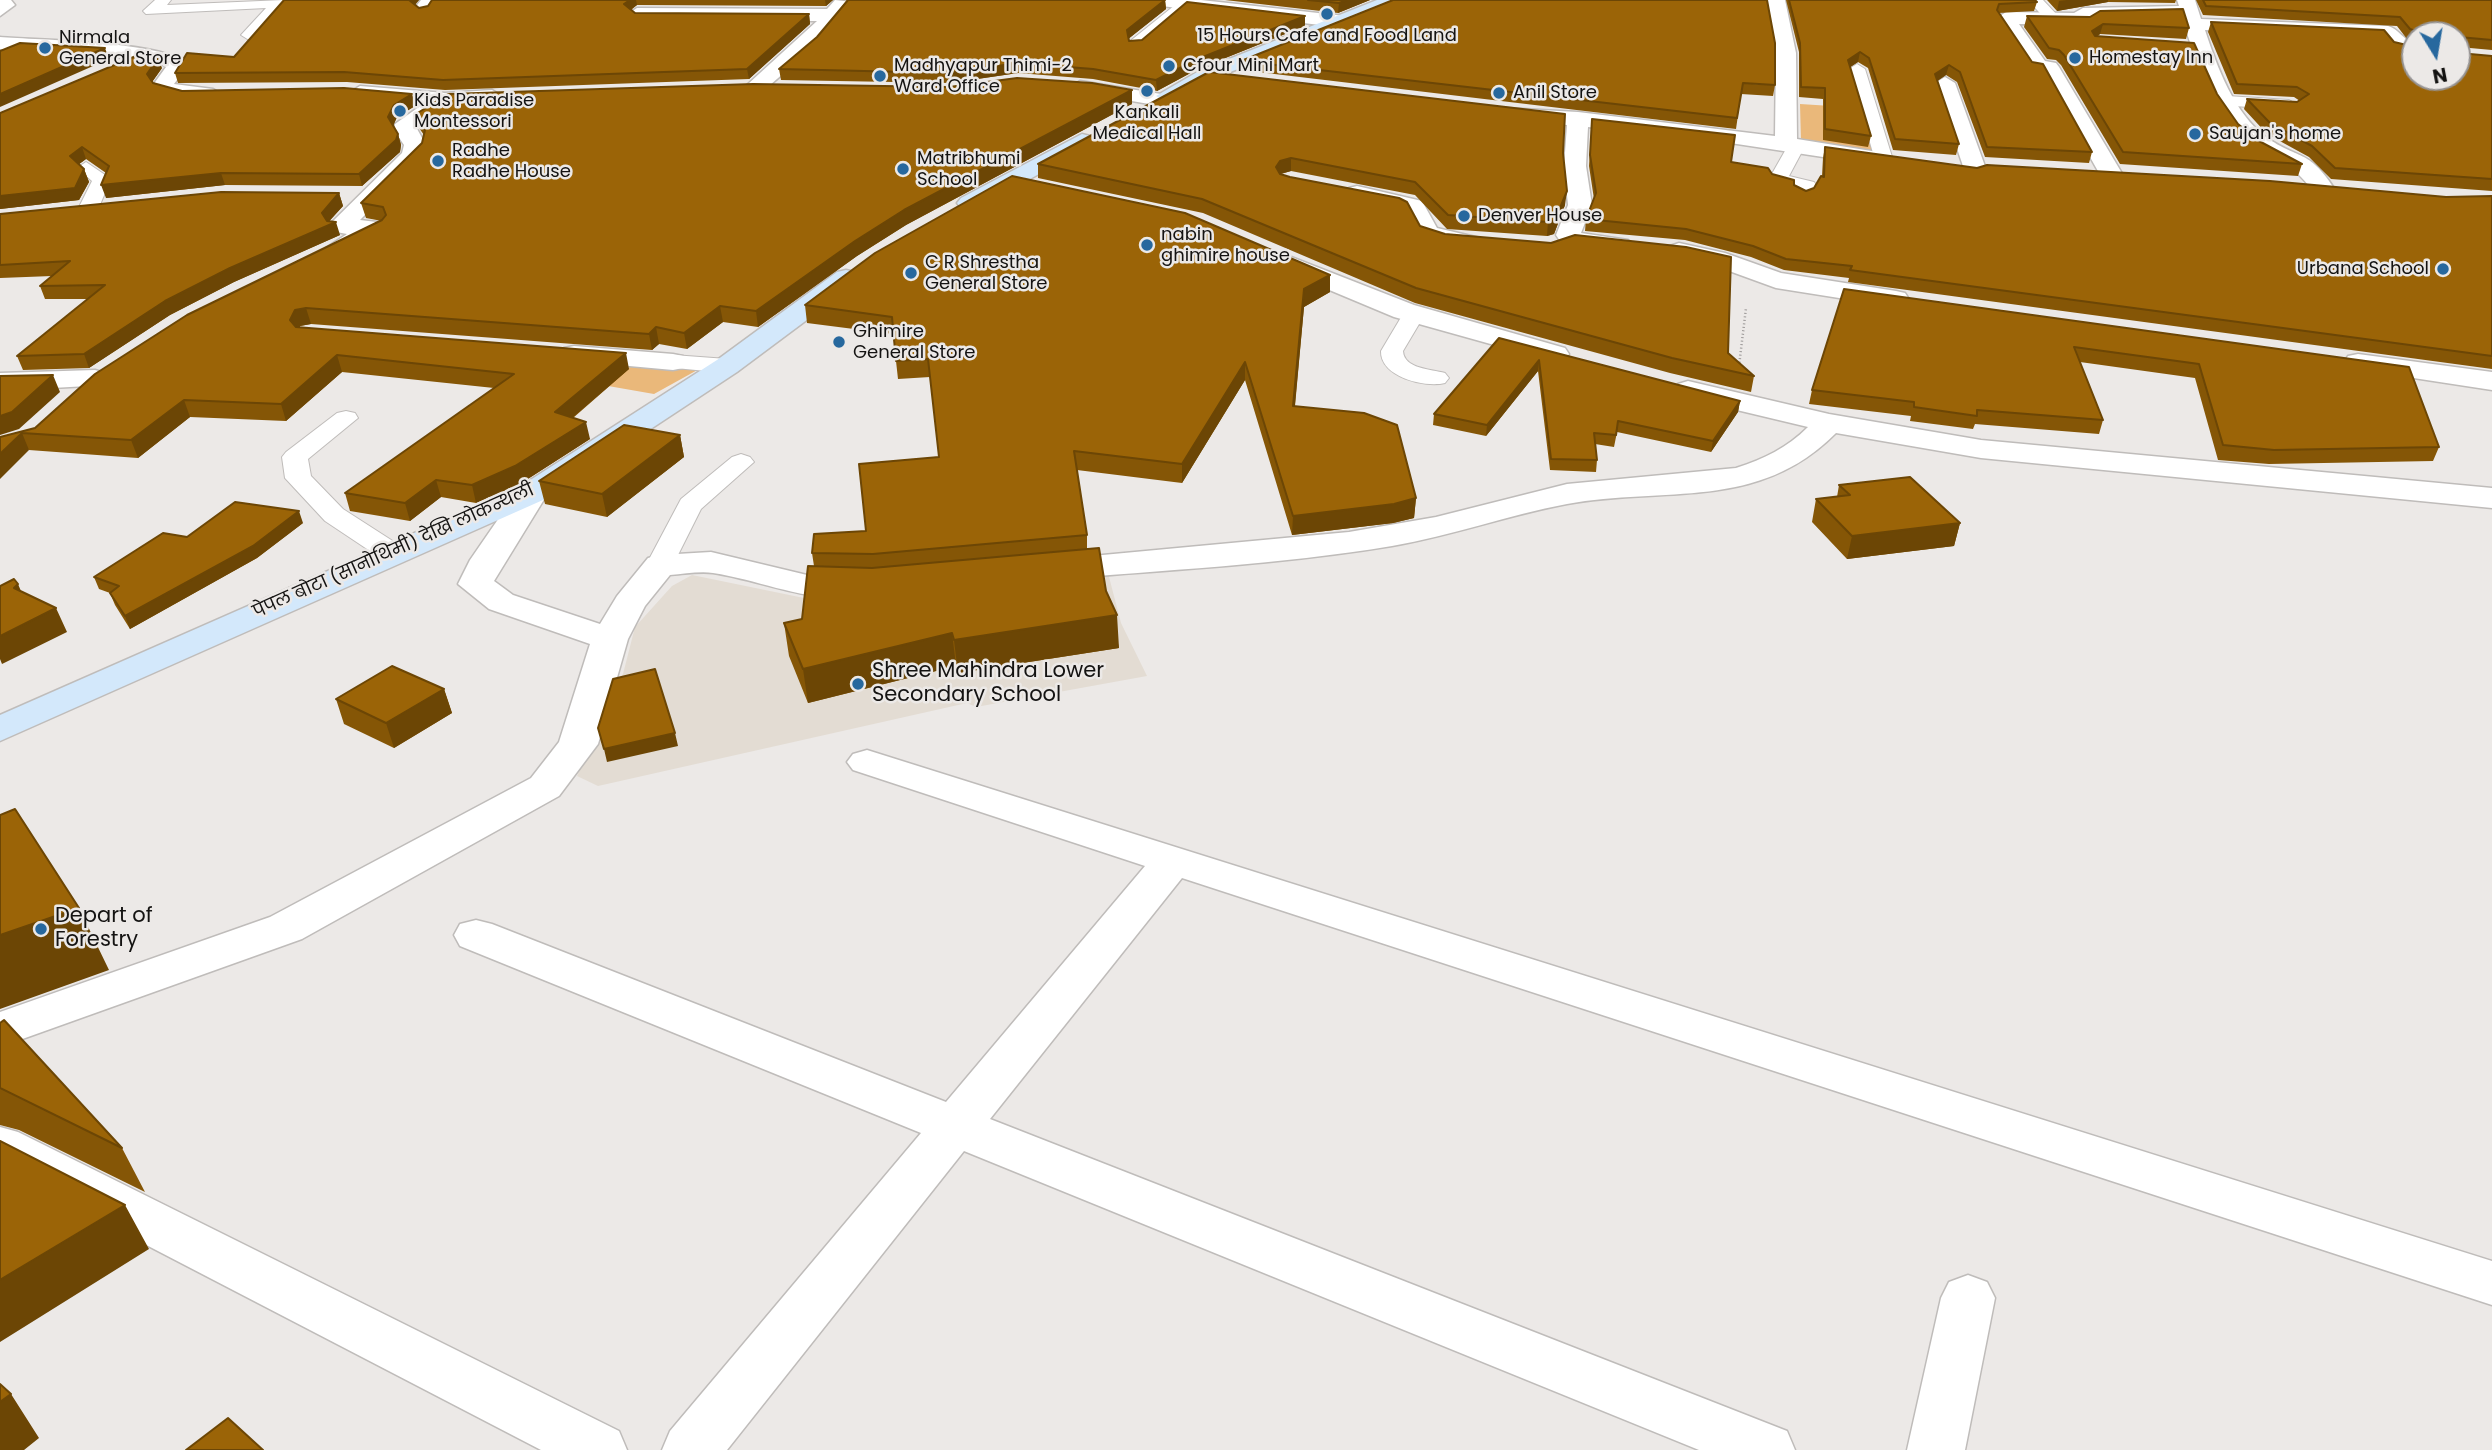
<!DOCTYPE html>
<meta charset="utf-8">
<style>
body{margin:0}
#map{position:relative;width:2492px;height:1450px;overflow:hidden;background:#ece9e7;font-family:Poppins,sans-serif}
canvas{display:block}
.north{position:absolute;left:2401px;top:21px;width:70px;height:70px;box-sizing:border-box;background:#ece9e7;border:2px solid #969392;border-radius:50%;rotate:169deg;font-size:19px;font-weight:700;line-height:28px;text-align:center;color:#141312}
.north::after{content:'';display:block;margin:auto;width:24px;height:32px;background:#27689e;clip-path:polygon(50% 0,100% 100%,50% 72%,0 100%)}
</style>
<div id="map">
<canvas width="2492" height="1450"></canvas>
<div class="north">N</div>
</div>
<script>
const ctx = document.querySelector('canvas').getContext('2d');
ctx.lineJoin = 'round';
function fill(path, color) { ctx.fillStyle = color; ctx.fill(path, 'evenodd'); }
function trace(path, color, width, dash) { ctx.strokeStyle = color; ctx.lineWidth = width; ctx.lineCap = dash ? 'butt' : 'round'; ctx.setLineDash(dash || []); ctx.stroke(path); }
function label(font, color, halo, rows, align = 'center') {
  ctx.font = font + ' Poppins,"Noto Sans Devanagari",sans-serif'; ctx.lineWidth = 5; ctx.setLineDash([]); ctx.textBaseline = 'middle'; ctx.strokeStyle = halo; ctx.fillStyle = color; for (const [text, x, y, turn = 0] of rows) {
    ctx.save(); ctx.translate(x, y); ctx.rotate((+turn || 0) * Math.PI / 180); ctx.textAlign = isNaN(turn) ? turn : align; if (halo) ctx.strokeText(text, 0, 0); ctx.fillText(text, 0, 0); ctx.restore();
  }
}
fill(new Path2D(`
 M1108 573 1121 623 1147 676 976 707 967 703 598 786 577 776 598 729 609 693 623 674 635 627 672 586 692 575 843 606Z`), '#e3dcd3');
fill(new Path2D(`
 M1800 104 1863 108 1876 155 1801 142Z
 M593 358 701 368 654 394 568 379Z`), '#eab87a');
const lane = new Path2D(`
 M155 0H171L167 5 284 0 286 3 255 38 249 40 241 35 266 8 146 14 143 11Z
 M2028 0H2043L2060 18 2057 21H2047Z
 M1180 1 1187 0 1192 4 1141 48H1129V42Z
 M1857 64 1865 69 1893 160 1891 164H1877L1875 160 1849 69Z
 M2227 96 2289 100 2298 105 2289 110 2221 105 2218 101 2221 97Z
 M1796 141 1805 146 1789 176 1814 182 1817 186 1810 198 1803 200 1793 194 1796 189 1771 183 1769 179 1790 142Z
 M86 162 111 179 99 207 89 213 79 207 92 181 77 168Z
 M1414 307 1425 314 1403 351C1404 369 1431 369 1445 373L1449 378 1445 383C1425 388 1380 377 1381 351L1406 309Z
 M673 355 727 359 735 361 739 366 735 371 727 373 665 367 661 362 665 357Z
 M346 411 355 413 358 418 308 459 311 476 343 509 402 547 406 553 402 559H382L325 521 285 478 282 457 286 452 337 413Z
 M741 454 750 457 754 462 701 509 670 571H650L646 565 681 499 732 457Z`);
const street = new Path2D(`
 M0 0H11L15 5 0 16Z
 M421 0H439L430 13 423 15 414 9Z
 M835 0 852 2 816 45 762 92H748L745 88 748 84 817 21 637 20 628 14 637 8 827 9Z
 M1144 0H1201L1345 16 1354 22 1345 28 1153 5Z
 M1767 0H1785L1796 53 1797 139 1884 153 1887 158 1884 163 1876 165 1717 141 1588 127 1586 166 1592 205 1581 233 1628 240 1632 245 1628 250 1619 253 1562 244 1556 235 1568 205 1564 166 1567 125 1504 118 1501 113 1504 108 1578 112 1775 136 1776 53Z
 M2177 0H2195L2201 19 2388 26C2399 29 2403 40 2415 44V56L2391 49 2382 37 2205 30C2217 67 2234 113 2266 137 2298 160 2308 148 2334 188L2330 193H2314C2289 157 2279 168 2250 146 2212 116 2196 62 2182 17L2096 19 2087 25 2019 24 2045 61 2056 63 2059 67 2123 175 2119 180H2103L2042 72 2032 70 1997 18 2006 12 2074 13 2083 8 2179 6Z
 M0 37C34 40 170 41 188 65L174 84 213 89 223 95 213 101 159 93 153 85 166 67 162 64 124 58 0 49Z
 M1945 77 1955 83 1986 169 1983 174H1967L1964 169 1935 83Z
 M1080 81 1161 94 1171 100 1161 106 1073 91 1070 87Z
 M360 86 445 93 492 90 502 96 492 102 450 105 416 127 426 145 424 155 360 220 385 223 388 228 385 233 339 256 330 253 326 248 347 234 331 231 328 226 402 153 404 145 394 130 395 124 423 104 353 96 350 92Z
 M1357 186 1422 201 1437 228 1480 238 1484 243 1480 248 1471 251 1418 238 1404 211 1349 198 1345 193 1349 188Z
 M1679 243 1725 253 1781 273 1896 291 1905 293 1909 299 1905 305 1896 307 1776 288 1710 264 1670 256 1666 251 1670 246Z
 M1281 253 1414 305 1565 348 1569 354 1565 360 1555 362 1394 317 1272 266 1268 261 1272 256Z
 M574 346 673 354 683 356 687 362 683 368 673 370 564 360 560 354 564 348Z
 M2358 354 2492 372V390L2348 368 2344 362 2348 356Z
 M95 370 105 373 109 379 105 385 0 391V373Z
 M1688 381 1829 414 1981 440 2492 488V508L1981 458 1836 433C1758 512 1665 486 1567 504 1508 515 1451 536 1392 546 1278 565 1163 570 1049 580L1037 577 1032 570 1037 563 1049 560 1349 532 1436 517 1567 484 1736 468C1764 459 1787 448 1808 427L1678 396 1673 390 1678 384Z
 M532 483 543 486 548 493 494 581 513 595 600 624 617 596 648 558 660 555 711 552 807 575 872 580 877 587 872 594C818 608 766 581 713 573 700 571 684 574 670 575L645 606 628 639 598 744 559 796 302 939 0 1047V1012L270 917 531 778 559 742 590 644 489 609 458 584 470 560 521 486Z
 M867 750 2492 1261V1305L1182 878 990 1119 1787 1431 1795 1450H1699L964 1151 727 1450H662L670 1431 921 1133 460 946 454 935 460 924 476 920 492 924 946 1102 1145 866 853 770 847 762 853 754Z
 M0 1127 18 1132 619 1431 627 1450H541L0 1169Z
 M1968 1275 1987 1282 1995 1298 1965 1450H1907L1941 1298 1949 1282Z`);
const secondary = new Path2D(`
 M1377 0H1402L1399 4 1213 79 1166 102 1156 96 1199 71Z
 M1082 134 1090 136 1093 141 1090 146 977 208H961L957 203 961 198Z
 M846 270 855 272 859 278 855 284 737 372 543 500 0 741V715L521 486 717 360 837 272Z`);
trace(lane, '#bfbcba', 2);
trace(street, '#bfbcba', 3);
trace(secondary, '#bfbcba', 3);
trace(new Path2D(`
 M1739 366 1746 308`), '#9b9897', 2.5, [1, 2.5]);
fill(lane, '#fff');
fill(street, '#fff');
fill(secondary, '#d3e8fb');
fill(new Path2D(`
 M284 0H419L415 5 419 8 428 6 432 0H833L826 6 637 5 631 10 635 13 809 14 810 24 749 79 445 90 347 82 178 83 175 73 234 57Z
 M846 0H1165L1166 9 1128 39 1129 41 1305 26 1198 69 1157 91 1093 79 1018 73 950 83 781 80 779 69 817 37 847 0Z
 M1225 0H1370L1338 13Z
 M1786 0H2035L2037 2 2034 11 1999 13 2092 152 2089 163 1985 157 1957 82 1946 75 1937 81 1959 144 1956 155 1893 150 1868 68 1858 62 1850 67 1871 136 1868 147 1823 140V99L1799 97V52Z
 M2047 0H2176L2175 3 2108 2 2057 11Z
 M2196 0H2492V50L2459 47V53L2492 56V191L2331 179 2309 157 2267 134 2244 109 2247 99 2297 102 2300 101 2294 97 2234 94 2208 32 2211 22 2415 77 2457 35H2415V42L2407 39 2397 26 2203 15Z
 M2027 16 2189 28 2186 39 2100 34 2098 36 2217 94 2238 124 2259 141 2302 164 2298 176 2120 164 2061 65 2056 60 2047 59 2024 27Z
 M1241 61 1775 85 1773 96 1741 94 1736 129 1241 70Z
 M162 68 152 82 153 83 182 91 412 94 415 106 397 117 393 125 398 134 401 145 400 152 362 186 225 185 106 198V173L86 159 79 164 84 169 89 182 79 200 0 209V113Z
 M1209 72 1563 153 1565 205 1554 234 1547 236 1447 229 1415 195 1291 171 1281 174 1420 226 1728 353 1754 376 1751 392 1670 373 1415 303 1203 213 1038 178V164Z
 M1132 90V104L906 225 857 256 758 327 723 322 687 349 659 344 652 350 311 324 300 326V328L629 369 573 418 590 439 520 484 476 503 441 497 410 521 350 511 345 493 494 388 342 372 286 421 190 417 138 458 29 450 0 437 35 428 382 221 366 218 361 203 422 143 424 135 419 128 416 114Z
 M1592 119 1772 174 1806 191 1814 188 1822 176 1823 158 1825 147 1977 168 2446 197 2492 196V369L1848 282 1849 278 1784 270 1751 257 1685 240 1585 231 1586 219 1594 199 1589 166Z
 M339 193 343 206 329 221 340 235 234 282 170 315 89 368 23 370 17 356 88 299H45L40 286 52 276 0 278V214Z
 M1844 289 2409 367 2439 447 2433 461 2269 464 2218 460 2195 378 2080 362 2103 420 2099 434 1975 424 1973 429 1910 421 1911 416 1809 404 1812 390Z
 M1330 292 1304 307 1295 406 1416 498 1414 518 1393 523 1292 535 1245 380 1182 483 1077 470 1087 535V549L1106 591 1119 648 958 673 956 666 808 703 789 656 784 623 802 619 814 566 812 553 866 531 939 457 930 377 898 379 893 334 807 323 805 305Z
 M1499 338 1740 401 1738 412 1711 452 1617 432 1614 447 1595 444 1597 460 1596 472 1550 470 1538 371 1486 436 1433 425 1434 414Z
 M680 435 684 457 607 517 545 504 539 481Z
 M1839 485 1960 523 1954 546 1847 559 1812 522 1816 499 1837 497Z
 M303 523 257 558 130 629 115 605 110 593 99 589 94 577 187 537Z
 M444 689 452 713 394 748 344 724 336 699Z
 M0 1023 122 1148 145 1192 19 1130 0 1125Z`), '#855606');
fill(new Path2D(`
 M409 0H419L411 9Z
 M630 0H636L637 5 626 13 624 4Z
 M825 0H833L826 6Z
 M1165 0 1166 9 1127 40V30Z
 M1347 0H1370L1338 13 1339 3Z
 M2067 0H2108V2L2057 11 2059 1Z
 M809 14 810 24 749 79 747 69Z
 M1305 16V26L1198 69 1157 91 1156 80 1198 59Z
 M2103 24 2100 34 2089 41 2092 31Z
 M105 48 109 59 0 107V94Z
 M1860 52 1858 62 1846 70 1848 60Z
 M158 58 162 68 150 85 147 74Z
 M1018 63V73L950 83 949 73Z
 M1949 65 1946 75 1933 84 1935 74Z
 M1132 90V104L906 225 857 256 758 327 756 311 855 241 904 210Z
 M412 94 415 106 397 117 392 129 388 117 394 105Z
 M398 134 401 145 400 152 362 186 359 174Z
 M82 147 86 159 74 168 70 156Z
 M1291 158V171L1280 174 1276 167 1280 161Z
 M84 169 89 182 79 200 0 209V196Z
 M221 173 225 185 106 198 101 185Z
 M1567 191 1565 205 1554 234 1547 236 1548 222Z
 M339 193 343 206 325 226 322 213Z
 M336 222 340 235 234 282 170 315 89 368 84 354 165 301 230 268Z
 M1330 275V292L1304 307 1293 425V406L1304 289Z
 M720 306 723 322 687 349 684 333Z
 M306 308 311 324 300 326 295 336 290 320 295 310Z
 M656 327 659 344 652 350 649 334Z
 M626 353 629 369 559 429 555 412Z
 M337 355 342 372 286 421 281 404Z
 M1539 360 1538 371 1486 436 1487 425Z
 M1245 362V380L1182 483V464Z
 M53 375 60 392 19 429 0 435V416Z
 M184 400 190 417 138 458 131 440Z
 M1740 401 1738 412 1711 452 1713 441Z
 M586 422 590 439 520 484 476 503 472 485Z
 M22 433 29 450 0 479V454Z
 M680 435 684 457 607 517 602 494Z
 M436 480 441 497 410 521 405 503Z
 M1416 498 1414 518 1393 523 1292 535 1293 516Z
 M299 511 303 523 257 558 130 629 125 616Z
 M1960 523 1954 546 1847 559 1852 536Z
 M18 584 28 608 14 588Z
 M56 608 67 632 2 664 0 659V636Z
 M1117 615 1119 648 958 673 954 640Z
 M952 633 956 666 808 703 803 669Z
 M444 689 452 713 394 748 386 723Z
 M675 733 678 746 607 762 604 749Z
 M79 908 109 970 0 1009V935Z
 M125 1205 149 1249 0 1342V1280Z
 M11 1394 39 1438 24 1450H0V1402Z`), '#6c4605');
const building = new Path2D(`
 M284 0H409L419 8 428 6 432 0H630L624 4 635 13 809 14 747 69 443 80 344 72 175 73 187 53 234 57Z
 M848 0H1165L1127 30 1129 41 1142 40 1187 2 1305 16 1198 59 1156 80 1093 69 1018 63 949 73 779 69 817 37Z
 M1308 0H1347L1339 3Z
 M1393 0H1767L1775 43V85L1743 83 1737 118 1241 61Z
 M1789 0H2035L2037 2 1999 4 1997 10 2032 62 2043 64 2092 152 1987 147 1960 72 1949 65 1935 74 1959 144 1895 139 1869 58 1860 52 1848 60 1871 136 1825 129V88L1801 87 1800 43Z
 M2203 0H2492V40L2459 37V53L2492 56V179L2335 168 2312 146 2270 123 2247 99 2297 102 2309 94 2297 87 2237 84 2211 22 2384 30 2394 42 2415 47V77H2457V35H2420L2421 33 2410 29 2400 17 2206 6Z
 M2183 9 2189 28 2103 24 2092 31 2095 36 2194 43 2217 94 2238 124 2259 141 2302 164 2123 152 2064 55 2059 50 2049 48 2027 16 2090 17 2100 11Z
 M20 43 105 48 0 94V51Z
 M143 53 158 58 147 74 153 83 182 91 344 88 412 94 394 105 388 117 398 134 396 140 359 174 221 173 101 185 109 166 82 147 70 156 84 169 75 188 0 196V113Z
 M1209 72 1565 114 1563 153 1567 191 1555 220 1548 222 1448 215 1415 182 1291 158 1280 161 1276 167 1280 174 1290 177 1399 198 1407 202 1420 226 1445 234 1551 243 1575 235 1686 247 1731 257 1728 353 1754 376 1672 358 1416 288 1202 199 1038 164Z
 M1017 78 1092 83 1132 90 904 210 855 241 756 311 720 306 684 333 656 327 649 334 306 308 295 310 290 320 296 327 626 353 555 412 586 422 515 466 472 485 436 480 405 503 345 493 514 374 337 355 281 404 184 400 131 440 22 433 0 454V437L35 428 95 374 187 315 382 220 386 215 383 207 361 203 422 143 425 130 416 114 448 94 753 84 949 87Z
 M1592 119 1735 135 1731 162 1768 168 1772 174 1794 180V185L1806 191 1814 188 1821 176 1824 177 1825 147 1977 168 1987 165 2270 181 2446 197 2492 196V356L1850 270 1852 266 1786 259 1753 246 1686 229 1586 219 1596 193 1590 155Z
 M1012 176 1185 213 1330 275 1304 289 1293 406 1364 413 1397 425 1416 498 1394 504 1293 516 1245 362 1182 464 1074 451 1087 535 873 554 812 553 814 534 866 531 859 464 939 457 928 359 896 361 892 317 805 305 875 253Z
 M221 192 339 193 322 213 327 221 336 222 230 268 165 301 84 354 17 356 105 285 40 286 70 261 0 265V214Z
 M1844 289 2409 367 2439 447 2274 450 2223 445 2199 364 2074 347 2103 420 1977 410V416L1914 407V402L1812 390Z
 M1499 338 1740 401 1713 441 1618 421 1616 435 1594 433 1597 460 1551 459 1539 360 1487 425 1434 414Z
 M53 375 12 412 0 416V376Z
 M624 425 680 435 602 494 539 481Z
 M1910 477 1960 523 1852 536 1816 499 1850 495 1839 485Z
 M235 502 299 511 253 546 125 616 110 593 119 586 94 577 163 533 187 537Z
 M1099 548 1106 591 1117 615 954 640 952 633 803 669 784 623 802 619 808 566 872 568Z
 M14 579 18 584 14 588 56 608 0 636V586Z
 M392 666 444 689 386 723 336 699Z
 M655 669 675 733 604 749 598 728 613 679Z
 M15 809 79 908 0 935V815Z
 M4 1020 122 1148 0 1088V1023Z
 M0 1141 125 1205 0 1280Z
 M0 1384 11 1394 0 1402Z
 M228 1418 263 1450H186Z`);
fill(building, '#9b6407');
trace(building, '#6c4605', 2);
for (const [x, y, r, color] of [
 [1327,14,7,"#27689e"],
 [45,48,7,"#27689e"],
 [2075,58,7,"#27689e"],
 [1169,66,7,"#27689e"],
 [880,76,7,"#27689e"],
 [1147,91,7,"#27689e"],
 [1499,93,7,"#27689e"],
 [400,111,7,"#27689e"],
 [2195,134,7,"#27689e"],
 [438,161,7,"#27689e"],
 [903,169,7,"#27689e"],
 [1464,216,7,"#27689e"],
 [1147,245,7,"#27689e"],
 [2443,269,7,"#27689e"],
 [911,273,7,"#27689e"],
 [839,342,7,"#27689e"],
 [858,684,7,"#27689e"],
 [41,929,7,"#27689e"]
]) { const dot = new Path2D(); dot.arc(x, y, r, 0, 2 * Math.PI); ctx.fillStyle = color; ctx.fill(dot); trace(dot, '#ece9e7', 2.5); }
label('18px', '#141312', '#ece9e7', [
 ["15 Hours Cafe and Food Land",1327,36,"center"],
 ["Nirmala",59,38],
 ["General Store",59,59],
 ["Homestay Inn",2089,58],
 ["Madhyapur Thimi-2",894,66],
 ["Ward Office",894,87],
 ["Cfour Mini Mart",1183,66],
 ["Anil Store",1513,93],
 ["Kids Paradise",414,101],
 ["Montessori",414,122],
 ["Kankali",1147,113,"center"],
 ["Medical Hall",1147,134,"center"],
 ["Saujan's home",2209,134],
 ["Radhe",452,151],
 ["Radhe House",452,172],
 ["Matribhumi",917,159],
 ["School",917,180],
 ["Denver House",1478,216],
 ["nabin",1161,235],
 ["ghimire house",1161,256],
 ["C R Shrestha",925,263],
 ["General Store",925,284],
 ["Urbana School",2429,269,"right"],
 ["Ghimire",853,332],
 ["General Store",853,353]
], 'left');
label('18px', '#141312', '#ece9e7', [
 ["पेपल बोटा (सानोथिमी) देखि लोकन्थली",394,552,-24]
]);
label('21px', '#141312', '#ece9e7', [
 ["Shree Mahindra Lower",872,672],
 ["Secondary School",872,696],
 ["Depart of",55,917],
 ["Forestry",55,941]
], 'left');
</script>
